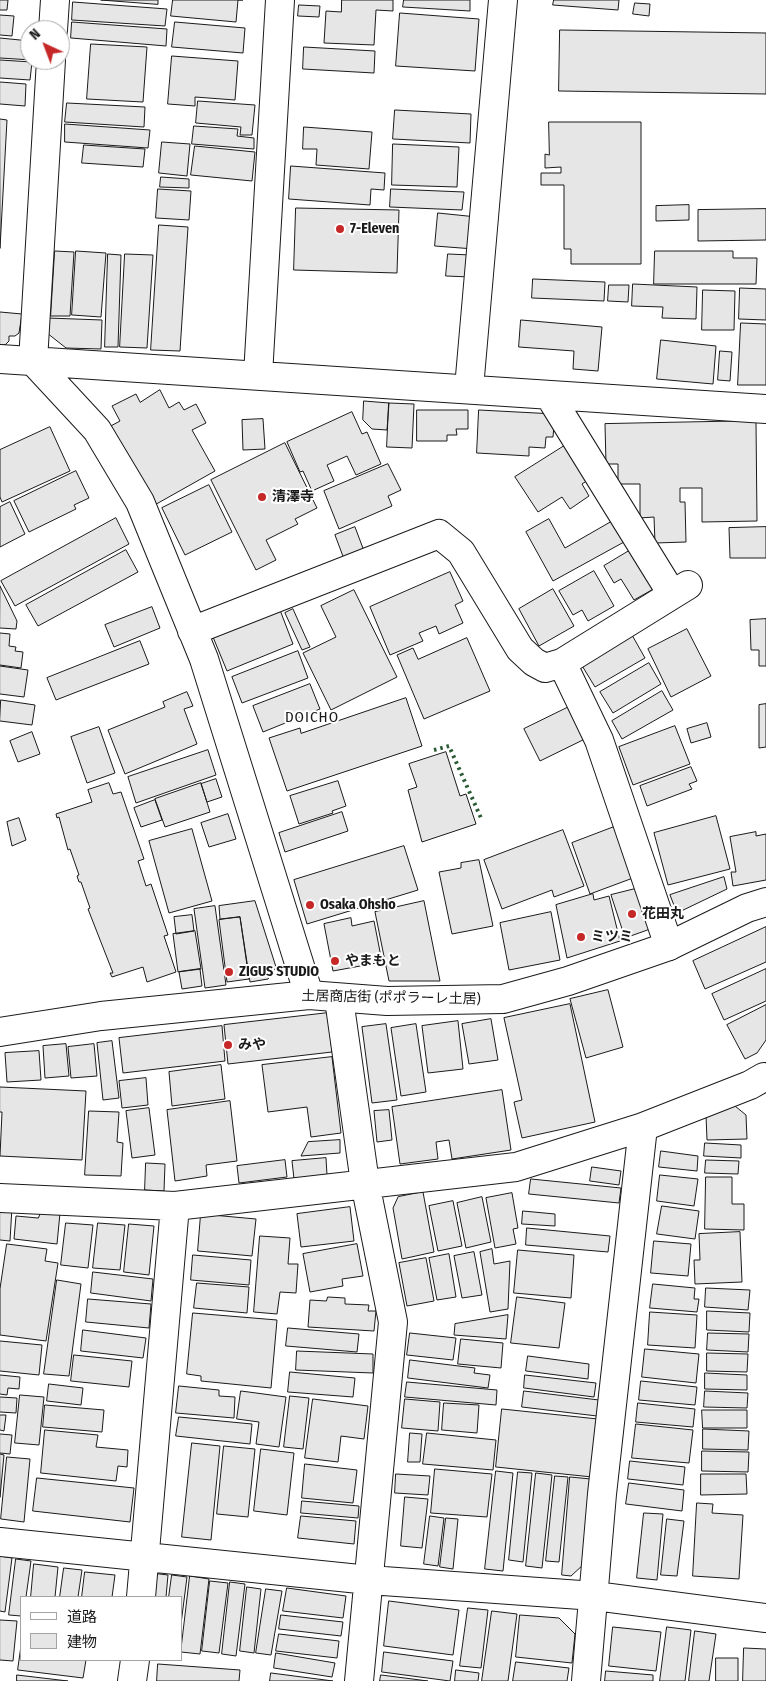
<!DOCTYPE html>
<meta charset="utf-8">
<style>
body{margin:0}
#map{position:relative;width:766px;height:1681px;overflow:hidden;background:#fff;font-family:"Fira Sans Condensed","Noto Sans JP",sans-serif}
canvas{display:block}
.legend{position:absolute;left:20px;top:1596px;width:162px;height:65px;box-sizing:border-box;background:#fff;border:1px solid #a3a3a3;margin:0;padding:6px 9px;list-style:none;font-size:15px;color:#1a1a1a}
.legend li{display:flex;align-items:center;gap:10px;height:25px}
.legend b{width:25px;border:1px solid #a3a3a3}
.north{position:absolute;left:20px;top:20px;width:50px;height:50px;box-sizing:border-box;background:#fff;border:1px solid #a3a3a3;border-radius:50%;rotate:317deg;font-size:14px;font-weight:700;line-height:20px;text-align:center;color:#1a1a1a}
.north::after{content:'';display:block;margin:auto;width:18px;height:22px;background:#c62828;clip-path:polygon(50% 0,100% 100%,50% 72%,0 100%)}
</style>
<div id="map">
<canvas width="766" height="1681"></canvas>
<ul class="legend">
<li><b style="height:6px;background:#fff"></b>道路</li>
<li><b style="height:14px;background:#e6e6e6"></b>建物</li>
</ul>
<div class="north">N</div>
</div>
<script>
const ctx = document.querySelector('canvas').getContext('2d');
ctx.lineJoin = 'round';
function fill(path, color) { ctx.fillStyle = color; ctx.fill(path, 'evenodd'); }
function trace(path, color, width, dash) { ctx.strokeStyle = color; ctx.lineWidth = width; ctx.lineCap = dash ? 'butt' : 'round'; ctx.setLineDash(dash || []); ctx.stroke(path); }
function label(font, color, halo, rows, align = 'center') {
  ctx.font = font + ' "Fira Sans Condensed","Noto Sans JP",sans-serif'; ctx.lineWidth = 4; ctx.setLineDash([]); ctx.textBaseline = 'middle'; ctx.strokeStyle = halo; ctx.fillStyle = color; for (const [text, x, y, turn = 0] of rows) {
    ctx.save(); ctx.translate(x, y); ctx.rotate((+turn || 0) * Math.PI / 180); ctx.textAlign = isNaN(turn) ? turn : align; if (halo) ctx.strokeText(text, 0, 0); ctx.fillText(text, 0, 0); ctx.restore();
  }
}
const building = new Path2D(`
 M0 0H8L7 10H0Z
 M101 0H158V4Z
 M173 0H243H238L236 22 171 16Z
 M342 0H393V11L376 10 374 45 324 43 326 11 341 12Z
 M404 0H470V11L403 7Z
 M554 0H619L618 10 553 5Z
 M73 2 167 9 165 26 72 20Z
 M635 3 650 4 649 16 633 14Z
 M299 5 320 6 319 17 298 16Z
 M400 13 479 19 475 71 396 66Z
 M0 15 14 16 12 36 0 35Z
 M72 22 167 29 166 46 71 38Z
 M175 22 245 28 243 53 172 47Z
 M560 30 766 33V94L559 91Z
 M0 38 30 41V60H32L0 58Z
 M91 44 147 47 143 102 87 99Z
 M304 47 375 51 374 73 303 69Z
 M172 56 238 61 235 100 195 97V106L168 104Z
 M0 60 32 62 30 80 0 78Z
 M0 82 26 84 25 106 0 104Z
 M198 101 255 105 252 135H240L241 127 196 123Z
 M67 103 145 107 144 127 65 122Z
 M395 110 471 114 470 143 393 139Z
 M0 119 7 120 0 248Z
 M549 122H641V264H571V249H564V185H541V173H561V167L545 168V154L549 155Z
 M65 124 150 130 148 148 65 142Z
 M194 126 238 129 237 136 254 138V149L192 144Z
 M304 127 372 132 369 169 316 165 317 149H303Z
 M162 142 190 144 187 176 159 173Z
 M393 144 459 147 457 187 392 185Z
 M84 145 145 149 143 167 82 163Z
 M195 146 255 152 252 181 191 175Z
 M291 166 385 173 384 190 371 189 370 205 289 199Z
 M161 177 189 179V188L160 187Z
 M158 189 191 191 189 220 156 218Z
 M391 189 464 192 462 210 390 207Z
 M689 205V220L656 221V206Z
 M296 208 399 210 397 273 294 270Z
 M766 209V240L698 241V210Z
 M438 213 477 217 474 249 435 246Z
 M159 225 188 227 180 351 151 350Z
 M55 251 74 252 70 316H51Z
 M76 251 106 253 101 317 72 315Z
 M655 251H733V258H757L756 284H654Z
 M108 254 121 255 118 347H105Z
 M125 254 153 255 147 348 120 347Z
 M448 254 471 255 470 277 446 276Z
 M533 279 605 282 604 301 532 298Z
 M633 284 697 287 696 319 662 318 663 307 632 306Z
 M609 285H629L628 302 608 301Z
 M740 288 766 289V320L739 319Z
 M703 290 735 291 734 330H702Z
 M0 312 22 314 19 333 15 336H9V341L5 345H0Z
 M48 318 102 320 101 349 66 348 47 333Z
 M521 320 602 327 598 371 573 369 574 351 519 347Z
 M741 323 766 324V385H738Z
 M661 340 716 346 713 384 657 379Z
 M720 351 732 352 730 381 718 380Z
 M160 390 169 408 179 402 184 410 196 404 206 423 192 430 215 471 151 507 107 428 120 421 112 406 136 394 140 402Z
 M364 401 389 403 387 430 372 429 363 420Z
 M389 403 414 404 412 448 387 447Z
 M417 410H468V429H456L457 435H447V441H417Z
 M479 410 555 414 553 437H546L545 448 529 447V456L477 453Z
 M352 412 362 434 367 432 381 464 356 475 347 456 327 465 334 481 312 491 303 471 300 472 287 442Z
 M263 419 265 449 243 450 242 420Z
 M756 421 757 521 702 522V488H680V502H685L686 542 655 543 654 517 640 518V484H618V464H606L605 424Z
 M50 427 70 471 2 502 0 497V450Z
 M285 443 317 508 295 519 298 524 266 540 276 560 256 570 211 480Z
 M569 443 591 478 582 484 589 496 570 509 562 497 538 512 515 477Z
 M388 464 401 490 388 496 392 506 339 529 324 491Z
 M76 471 89 498 74 505 76 509 29 532 14 501Z
 M209 485 232 532 185 555 162 508Z
 M10 502 25 534 0 547V507Z
 M116 518 129 544 15 606 1 581Z
 M549 519 565 548 612 521 624 542 553 581 526 532Z
 M355 527 364 551 344 559 335 535Z
 M766 527V558H730L729 528Z
 M634 548 657 587 634 600 621 579 614 583 604 566Z
 M126 550 138 572 38 626 26 605Z
 M594 571 614 606 588 621 582 610 573 615 559 591Z
 M450 572 463 601 455 605 463 623 439 634 436 626 419 633 423 641 390 655 370 607Z
 M0 586 17 621 16 629 0 628Z
 M553 589 574 626 539 646 519 609Z
 M354 590 397 677 331 710 303 653 336 637 321 606Z
 M152 607 160 628 114 647 105 625Z
 M293 609 310 647 302 650 285 613Z
 M280 610 293 644 227 671 213 637Z
 M766 619V666H759V650H751L750 620Z
 M687 629 711 676 671 697 648 649Z
 M0 633 10 634 9 646 16 647 15 651 23 652 21 668 0 665Z
 M632 635 645 658 595 687 581 664Z
 M467 638 490 691 424 719 397 655 413 648 418 659Z
 M140 641 149 664 56 700 47 678Z
 M298 651 308 678 242 703 232 677Z
 M649 663 661 684 613 713 600 692Z
 M0 666 28 670 24 697 0 694Z
 M310 684 320 709 263 732 253 706Z
 M662 691 673 710 622 739 612 721Z
 M187 692 193 706 184 709 197 744 125 774 108 730 165 707 163 702Z
 M406 698 422 746 287 791 269 738 300 728 301 733Z
 M1 700 35 705 32 725 0 721Z
 M766 704V747L759 748V705Z
 M573 705 589 737 540 761 524 729Z
 M707 723 711 737 691 743 687 729Z
 M675 726 690 764 633 785 619 747Z
 M99 727 115 773 87 783 71 737Z
 M32 732 40 754 18 762 10 741Z
 M208 750 216 775 136 803 128 777Z
 M446 752 460 796 466 794 476 824 422 842 408 790 417 787 409 764Z
 M691 767 697 781 689 784 692 789 647 806 640 786Z
 M216 779 222 797 207 802 201 784Z
 M338 781 346 806 332 811 333 813 299 824 290 796Z
 M109 783 113 794 121 792 144 859 138 861 146 886 151 884 168 935 164 936 176 972 147 982 143 967 112 977 110 973H113L88 909 90 908 81 882H79L77 876 79 875 70 849 68 850 59 817 57 818 56 814 92 802 88 790Z
 M201 783 210 812 165 827 155 799Z
 M155 800 162 820 141 827 134 808Z
 M342 812 348 831 285 852 279 833Z
 M228 814 236 839 209 847 201 823Z
 M716 816 730 869 668 885 654 833Z
 M19 818 26 840 12 846 7 822Z
 M614 827 633 878 590 894 572 843Z
 M192 829 212 901 169 913 149 841Z
 M563 830 584 886 554 897 552 890 502 909 484 860Z
 M756 832V836L766 834V880L733 886 731 872H736L730 837Z
 M404 846 418 890 307 924 294 880Z
 M479 860 493 926 452 934 439 872 461 868V863Z
 M724 877 727 889 677 913 670 895Z
 M639 888 653 928 625 938 611 895Z
 M593 894 594 900 609 896 620 941 567 958 556 905Z
 M255 901 276 967 268 979 250 982 240 917 220 919 219 906Z
 M424 901 440 981H389L375 912Z
 M215 906 226 985 205 988 194 909Z
 M551 912 560 960 509 970 500 923Z
 M192 915 194 931 176 934 174 917Z
 M240 917 249 979 227 982 219 920Z
 M351 918 352 926 374 921 382 962 333 971 324 924Z
 M766 927V962L705 989 693 961Z
 M195 931 201 969 178 972 173 934Z
 M200 969 202 986 182 989 179 972Z
 M766 969V1001L724 1020 712 994Z
 M608 990 623 1047 586 1058 570 999Z
 M570 1004 595 1122 522 1138 514 1102 522 1100 504 1018Z
 M766 1005V1040L757 1053 745 1059 727 1025Z
 M328 1013 332 1052 228 1064 224 1025Z
 M491 1019 498 1060 469 1064 462 1024Z
 M458 1021 463 1069 428 1073 422 1026Z
 M386 1024 397 1100 372 1103 362 1027Z
 M416 1024 426 1092 401 1096 391 1028Z
 M222 1026 225 1061 123 1073 119 1038Z
 M112 1041 119 1098 103 1100 97 1043Z
 M66 1044 69 1076 45 1078 43 1046Z
 M94 1044 97 1076 71 1078 68 1047Z
 M39 1051 41 1080 7 1082 5 1053Z
 M332 1057 341 1133 311 1137 307 1107 268 1112 262 1065Z
 M221 1065 225 1099 172 1106 169 1072Z
 M146 1078 148 1105 122 1108 119 1081Z
 M0 1087 86 1091 82 1160 0 1156 2 1112H0Z
 M502 1090 511 1150 452 1159 449 1140 436 1142 438 1159 400 1164 392 1107Z
 M230 1101 237 1161 206 1165 207 1176 175 1181 167 1110Z
 M735 1106 746 1115 747 1139 707 1140 706 1115Z
 M149 1108 155 1155 132 1158 126 1111Z
 M389 1110 392 1140 377 1142 374 1111Z
 M89 1111 119 1112 117 1142 123 1143 121 1176 85 1175Z
 M340 1140V1153L301 1156 308 1142Z
 M705 1143 741 1145V1158L704 1156Z
 M661 1151 698 1156 697 1171 659 1167Z
 M326 1158 327 1175 294 1179 292 1161Z
 M285 1160 287 1177 239 1183 237 1166Z
 M706 1160 739 1161 738 1174 705 1173Z
 M146 1163 165 1164 164 1191 145 1190Z
 M592 1167 621 1171 619 1185 590 1181Z
 M660 1175 698 1179 694 1206 657 1201Z
 M706 1177H732V1204H744V1230L705 1229Z
 M531 1179 621 1188 619 1203 529 1194Z
 M423 1192 434 1252 402 1259 393 1208 398 1197Z
 M512 1193 518 1228 513 1229 516 1244 495 1248 486 1198Z
 M482 1197 491 1242 466 1248 457 1203Z
 M453 1201 462 1246 438 1251 429 1206Z
 M0 1206 12 1207 10 1241 0 1240Z
 M662 1206 699 1211 695 1239 657 1234Z
 M350 1207 354 1241 301 1247 297 1214Z
 M42 1210 60 1213 57 1244 14 1239 16 1216 38 1218Z
 M523 1211 555 1214V1226L522 1224Z
 M201 1214 256 1219 252 1256 198 1251Z
 M66 1223 93 1225 88 1268 61 1265Z
 M98 1223 125 1225 120 1270 93 1268Z
 M129 1224 154 1226 149 1275 124 1272Z
 M527 1228 610 1236 608 1252 526 1245Z
 M740 1232 742 1282 695 1284 694 1260H700L699 1234Z
 M260 1236 290 1238 288 1264H298L296 1293 280 1292 277 1314 254 1312Z
 M654 1241 691 1244 688 1276 651 1273Z
 M7 1244 47 1249 45 1261 58 1263 46 1341 0 1335V1289Z
 M357 1244 363 1276 342 1279 343 1286 310 1292 303 1254Z
 M492 1249 494 1264 510 1261 508 1309 490 1312 480 1252Z
 M518 1250 574 1255 571 1298 514 1293Z
 M474 1252 482 1295 462 1298 454 1256Z
 M449 1254 456 1297 437 1300 429 1258Z
 M193 1255 251 1260 249 1285 191 1280Z
 M426 1258 434 1301 407 1306 399 1263Z
 M93 1272 153 1279 151 1301 91 1293Z
 M57 1280 81 1284 69 1376 44 1374Z
 M197 1283 249 1287 247 1313 194 1308Z
 M653 1284 695 1288 694 1299H699L697 1312 650 1308Z
 M706 1288 750 1290 748 1310 705 1307Z
 M328 1297 345 1298V1304L369 1305 368 1311H376L374 1331 308 1327 310 1300 326 1301Z
 M517 1297 565 1303 559 1348 511 1343Z
 M88 1299 151 1304 149 1328 86 1322Z
 M707 1311 750 1313 749 1332 707 1330Z
 M650 1312 697 1315 695 1348 648 1345Z
 M193 1313 277 1320 271 1388 201 1381V1376L187 1374Z
 M508 1315 506 1339 454 1335 455 1324Z
 M288 1328 359 1334 357 1352 286 1346Z
 M83 1330 146 1338 143 1358 81 1351Z
 M410 1333 456 1338 453 1360 407 1355Z
 M708 1333 749 1334 748 1352 707 1350Z
 M461 1339 503 1343 501 1368 458 1364Z
 M0 1341 42 1345 39 1375 0 1371Z
 M645 1349 699 1354 696 1383 642 1377Z
 M297 1351 373 1354V1373L296 1370Z
 M707 1353 748 1354 747 1372 707 1371Z
 M74 1355 132 1361 129 1387 71 1381Z
 M528 1356 589 1364 588 1379 526 1371Z
 M410 1360 475 1368 474 1373 490 1375 488 1388 408 1378Z
 M290 1372 355 1378 353 1397 288 1392Z
 M705 1373 747 1375V1390L705 1389Z
 M0 1375 20 1377 19 1389 8 1388 7 1395 0 1394Z
 M525 1375 596 1383 594 1397 524 1388Z
 M641 1381 697 1387 695 1405 639 1400Z
 M407 1382 497 1390 496 1405 405 1397Z
 M49 1384 83 1388 81 1405 47 1401Z
 M179 1386 219 1390V1396L235 1397 234 1418 176 1413Z
 M241 1391 286 1397 279 1447 256 1444 259 1422 237 1419Z
 M524 1391 599 1400 597 1416 522 1407Z
 M705 1391 748 1393 747 1408 704 1407Z
 M20 1395 44 1397 39 1445 15 1443Z
 M290 1396 309 1398 303 1449 284 1447Z
 M0 1397 17 1398 16 1413 0 1412Z
 M313 1399 368 1406 364 1439 341 1436 338 1462 305 1458Z
 M405 1399 440 1402 438 1431 402 1428Z
 M444 1403 479 1405 477 1433 442 1430Z
 M638 1403 695 1409 693 1427 636 1422Z
 M45 1405 104 1410 102 1432 43 1427Z
 M502 1409 598 1419 592 1477 496 1467Z
 M702 1410H747V1428H703Z
 M0 1415H6L4 1431 0 1430Z
 M179 1417 252 1424 250 1444 176 1436Z
 M636 1424 693 1430 689 1463 632 1458Z
 M703 1429 749 1431 748 1450 703 1449Z
 M45 1430 98 1435 96 1447 128 1450 127 1467 118 1466 116 1481 41 1473Z
 M410 1433 422 1434 420 1462H408Z
 M427 1433 496 1440 493 1470 423 1464Z
 M0 1434 12 1435 10 1454 0 1453Z
 M192 1443 220 1446 211 1540 182 1537Z
 M224 1446 255 1449 248 1517 217 1514Z
 M261 1449 294 1453 287 1515 254 1511Z
 M702 1451 749 1452 748 1472 702 1471Z
 M0 1454 4 1455 0 1497Z
 M7 1457 30 1459 24 1522 1 1519Z
 M630 1461 685 1467 683 1485 628 1479Z
 M305 1464 357 1470 353 1503 302 1498Z
 M435 1469 492 1474 487 1517 431 1513Z
 M496 1471 513 1473 503 1571 485 1569Z
 M518 1472 532 1473 523 1562 509 1560Z
 M536 1473 552 1475 542 1568 526 1566Z
 M396 1474 430 1476 428 1495 395 1493Z
 M701 1474H746L747 1494 701 1495Z
 M555 1476 568 1477 559 1562 546 1561Z
 M570 1477 591 1479 584 1564 571 1576 562 1575Z
 M37 1478 134 1488 130 1522 33 1511Z
 M629 1483 684 1490 682 1511 626 1504Z
 M405 1497 428 1499 422 1548 401 1546Z
 M302 1501 359 1506 358 1518 301 1513Z
 M697 1503 713 1504 712 1513 743 1515 739 1579 693 1576Z
 M644 1513 663 1514 657 1580 637 1578Z
 M301 1516 356 1521 354 1544 298 1538Z
 M430 1516 444 1518 438 1566 424 1564Z
 M446 1518 458 1519 453 1569 440 1567Z
 M667 1519 684 1521 677 1576 661 1575Z
 M0 1556 12 1558 5 1612 0 1611Z
 M16 1559 31 1561 26 1597H21V1616L9 1615Z
 M34 1564 58 1567 55 1597H31Z
 M64 1568 82 1570 78 1597H60Z
 M85 1572 115 1575 112 1597H82Z
 M151 1573 168 1575 166 1597H148Z
 M172 1575 187 1577 181 1624V1597H169Z
 M190 1576 209 1579 200 1654 181 1652Z
 M210 1581 228 1583 219 1653 202 1651Z
 M230 1582 245 1584 236 1656 222 1654Z
 M247 1587 261 1589 254 1653 240 1651Z
 M287 1588 346 1596 343 1618 283 1611Z
 M266 1589 282 1591 271 1655 256 1653Z
 M389 1601 459 1610 453 1655 384 1646Z
 M468 1608 488 1610 481 1668 460 1666Z
 M492 1611 517 1614 508 1681H482Z
 M281 1615 343 1622 341 1636 279 1629Z
 M520 1615 559 1618 575 1634 572 1663 516 1657Z
 M0 1620 17 1621 13 1661 0 1660Z
 M613 1627 661 1632 656 1671 609 1666Z
 M667 1627 691 1630 685 1681H660Z
 M695 1631 716 1634 709 1681H689Z
 M279 1634 339 1641 337 1658 276 1651Z
 M21 1646V1660H86L83 1678 18 1670Z
 M744 1648 766 1649V1681H743Z
 M384 1652 453 1661 450 1681 382 1672Z
 M276 1653 335 1663 332 1677 274 1668Z
 M716 1658H738V1681H716Z
 M516 1662 569 1668 567 1681H513Z
 M158 1664 240 1670 239 1681H157Z
 M456 1670 479 1673 478 1681H455Z
 M606 1671 653 1675V1681H605Z
 M271 1673 333 1681H270Z
 M17 1675 68 1681H17Z
 M381 1675 428 1681H380Z`);
fill(building, '#e6e6e6');
trace(building, '#1a1a1a', 1);
const minor = new Path2D(`
 M53 30 55 0
 M51 60 33 361 97 430 140 502 204 659 309 995
 M0 359 766 409
 M258 375 280 0
 M469 388 503 0
 M549 395 672 594
 M192 631 439 534 461 552 520 649 534 662 545 668 562 663 599 740 669 946
 M562 663 688 585
 M339 999 365 1183 393 1322 359 1681
 M0 1198 175 1206 516 1167 643 1127 750 1085 764 1077
 M0 1542 369 1580 595 1596 766 1618
 M141 1597 175 1206
 M132 1681 135 1660
 M586 1681 602 1494 643 1127`);
const secondary = new Path2D(`
 M0 1032 101 1016 309 995 387 1001 503 999 568 981 669 946 747 908 766 902`);
trace(minor, '#1a1a1a', 30);
trace(secondary, '#1a1a1a', 30);
trace(minor, '#fff', 28);
trace(secondary, '#fff', 28);
trace(new Path2D(`
 M434 750 449 746 481 818`), '#2b5a34', 4, [2.5, 4]);
for (const [x, y, r, color] of [
 [340,229,5,"#c62828"],
 [262,497,5,"#c62828"],
 [310,905,5,"#c62828"],
 [632,914,5,"#c62828"],
 [581,937,5,"#c62828"],
 [335,961,5,"#c62828"],
 [229,972,5,"#c62828"],
 [228,1045,5,"#c62828"]
]) { const dot = new Path2D(); dot.arc(x, y, r, 0, 2 * Math.PI); ctx.fillStyle = color; ctx.fill(dot); trace(dot, '#fff', 2); }
label('bold 14px', '#1a1a1a', '#fff', [
 ["7-Eleven",350,229],
 ["清澤寺",272,497],
 ["Osaka Ohsho",320,905],
 ["花田丸",642,914],
 ["ミツミ",591,937],
 ["やまもと",345,961],
 ["ZIGUS STUDIO",239,972],
 ["みや",238,1045]
], 'left');
label('14px', '#1a1a1a', '#fff', [
 ["土居商店街 (ポポラーレ土居)",391,998,1]
]);
ctx.letterSpacing = '1px';
label('15px', '#1a1a1a', '#fff', [
 ["DOICHO",312,718]
]);
ctx.letterSpacing = '0px';
</script>
